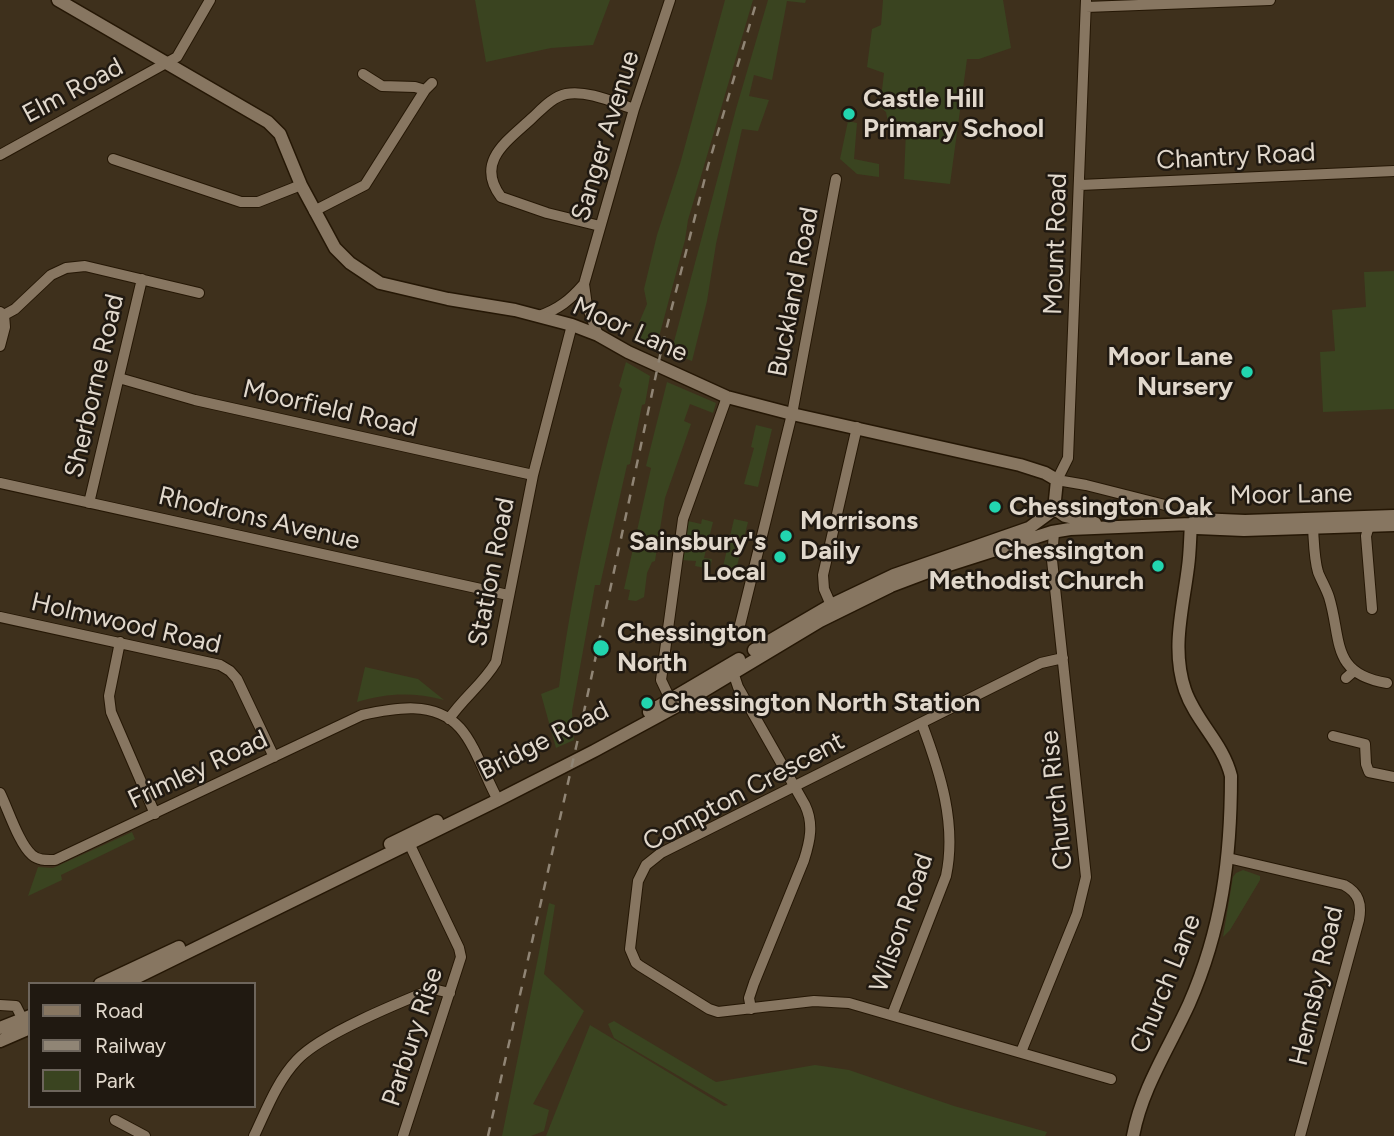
<!DOCTYPE html>
<style>
body{margin:0}
#map{position:relative;width:1394px;height:1136px;overflow:hidden;background:#3e301c;font-family:Figtree,sans-serif}
canvas{display:block}
.legend{position:absolute;left:28px;top:982px;width:228px;height:126px;box-sizing:border-box;background:#201911;border:2px solid #6d655c;margin:0;padding:9px 12px;list-style:none;font-size:21px;color:#e1d8cc}
.legend li{display:flex;align-items:center;gap:14px;height:35px}
.legend b{width:35px;border:2px solid #6d655c}
</style>
<div id="map">
<canvas width="1394" height="1136"></canvas>
<ul class="legend">
<li><b style="height:9px;background:#877661"></b>Road</li>
<li><b style="height:9px;background:#908575"></b>Railway</li>
<li><b style="height:19px;background:#3a4420"></b>Park</li>
</ul>
</div>
<script>
const ctx = document.querySelector('canvas').getContext('2d');
ctx.lineJoin = 'round';
function fill(path, color) { ctx.fillStyle = color; ctx.fill(path, 'evenodd'); }
function trace(path, color, width, dash) { ctx.strokeStyle = color; ctx.lineWidth = width; ctx.lineCap = dash ? 'butt' : 'round'; ctx.setLineDash(dash || []); ctx.stroke(path); }
function label(font, color, halo, rows, align = 'center') {
  ctx.font = font + ' Figtree,sans-serif'; ctx.lineWidth = 5; ctx.setLineDash([]); ctx.textBaseline = 'middle'; ctx.strokeStyle = halo; ctx.fillStyle = color; for (const [text, x, y, turn = 0] of rows) {
    ctx.save(); ctx.translate(x, y); ctx.rotate((+turn || 0) * Math.PI / 180); ctx.textAlign = isNaN(turn) ? turn : align; if (halo) ctx.strokeText(text, 0, 0); ctx.fillText(text, 0, 0); ctx.restore();
  }
}
fill(new Path2D(`
 M475 0H610L593 45 551 48 486 62Z
 M725 0H753L688 220 685 240 656 348 633 337 647 304 644 289 657 235 680 164Z
 M768 0H806L805 3 787 1 772 80 754 75 749 96 769 100 758 131 742 129 716 244 707 301 692 361 671 353 736 109Z
 M883 0H1003L1011 48 979 59H967L950 184 904 179 906 130 889 128 886 112 880 107 884 73 867 67 872 29 881 25Z
 M848 121 857 123 854 159 879 164V177L857 174 840 159Z
 M1394 271V409L1323 412 1320 352 1335 351 1332 310 1366 307 1364 272Z
 M626 362 650 376 645 404 642 405 630 464 627 465 600 585H595L572 711 574 740 556 748 541 694 559 687C572 589 595 485 622 389L619 386Z
 M667 382 716 403 713 413 690 404 684 421 691 424 665 498 655 561 652 562 647 573 644 597 636 601 628 600 630 590 624 589 651 468 646 466Z
 M756 425 772 429 758 487 744 484 754 448 751 447Z
 M702 519 713 522 704 558 712 559 710 569 695 566 696 561 681 560 688 521 701 524Z
 M734 519 748 522 735 574 722 571Z
 M365 667 418 679 444 700C413 692 387 693 357 702Z
 M132 832 135 839 61 875 62 880 28 896 38 867 53 868Z
 M1243 870 1260 876V880L1230 930 1223 937 1233 877 1236 873Z
 M549 903 555 905 544 974 584 1011 533 1104 549 1110 544 1131 531 1136H502Z
 M614 1021 716 1082 815 1065 849 1070 954 1106 1047 1132 1045 1136H546L590 1025 724 1106 728 1105 614 1038 608 1024Z`), '#3a4420');
const minor = new Path2D(`
 M1086 0 1068 458 1057 480 1086 485 1165 505
 M1086 7 1270 0
 M363 74 382 86 415 87 425 90
 M0 155 177 57 210 0
 M113 159 241 202H258L301 185
 M1080 185 1394 171
 M314 211 365 185 425 90 432 83
 M600 226 547 213 501 197C475 162 506 142 531 119 541 110 552 97 566 94 587 90 613 102 634 109
 M4 315 15 309 51 275 66 268 85 266 199 293
 M539 316C559 309 570 300 584 284
 M598 335 587 306 584 284 634 109 670 0
 M0 346 5 327 4 315 0 312
 M119 378 195 400 533 475
 M0 483 508 595
 M89 503 142 279
 M1371 519 1366 536 1372 609
 M1313 528C1314 542 1314 558 1318 572 1321 580 1326 588 1329 597 1342 639 1330 674 1387 683
 M831 605 824 589 823 575 857 427
 M0 617 220 665 230 671 237 679 274 757
 M739 629 792 414 836 179
 M120 642 109 696 111 712 155 814
 M1063 658 1041 663 661 853 646 865 638 881 630 949 636 963 640 966 709 1009 718 1012 814 1001 849 1003 1111 1079
 M728 669 735 678 738 687 805 805C814 824 810 841 804 860L754 983 749 998 751 1009
 M1346 678 1354 671
 M670 699 661 680 683 519 727 397
 M449 719C463 698 483 684 496 662L533 475 572 325
 M1333 736 1365 744 1366 764 1369 772 1394 777
 M0 793C8 809 19 844 32 855 39 861 47 860 55 860L362 715C394 708 435 700 460 728 476 746 486 779 498 800
 M1228 858 1344 885C1359 893 1362 904 1359 920L1300 1136
 M0 1005 16 1006 23 1020
 M892 1015 946 876C957 824 940 772 922 724
 M1021 1052 1077 914 1086 877 1052 560 1054 532
 M115 1120 145 1136
 M254 1136C266 1111 277 1081 297 1060 321 1034 398 1003 433 989L450 993
 M403 1136 461 957 459 948 407 839`);
const tertiary = new Path2D(`
 M58 0 268 122 280 134 301 185 335 248 350 263 380 283 448 299 515 310 572 325 598 335 628 352 727 397 792 414 1020 465 1045 473 1057 480 1054 510
 M1191 524 1197 528 1244 530 1394 525
 M754 650 831 605 894 575 1029 528 1052 511H1058L1065 516 1095 523
 M649 712 739 659
 M390 844 437 821
 M100 984 179 947
 M123 984 498 800 594 751 690 699 820 621 891 586 936 569 1052 532 1070 529 1191 524 1198 519 1245 521 1394 516
 M0 1028 30 1016
 M0 1041 30 1028
 M1133 1136C1142 1088 1169 1048 1189 1004 1222 929 1231 857 1231 776 1223 743 1196 722 1185 690 1171 649 1183 608 1188 567 1190 553 1190 538 1191 524`);
trace(minor, '#251705', 12);
trace(tertiary, '#251705', 15);
trace(minor, '#877661', 10);
trace(tertiary, '#877661', 12);
trace(new Path2D(`
 M488 1136 582 721 663 342 708 166 757 0`), '#908575', 2.5, [9, 9]);
for (const [x, y, r, color] of [
 [849,114,7,"#22d5af"],
 [1247,372,7,"#22d5af"],
 [995,507,7,"#22d5af"],
 [786,536,7,"#22d5af"],
 [780,557,7,"#22d5af"],
 [1158,566,7,"#22d5af"],
 [601,648,9,"#22d5af"],
 [647,703,7,"#22d5af"]
]) { const dot = new Path2D(); dot.arc(x, y, r, 0, 2 * Math.PI); ctx.fillStyle = color; ctx.fill(dot); trace(dot, '#201911', 2.5); }
label('26px', '#e1d8cc', '#201911', [
 ["Elm Road",73,91,-28],
 ["Sanger Avenue",606,136,-73],
 ["Chantry Road",1236,157,-3],
 ["Mount Road",1056,244,-88],
 ["Buckland Road",794,292,-79],
 ["Moor Lane",630,330,24],
 ["Sherborne Road",95,386,-77],
 ["Moorfield Road",330,409,13],
 ["Moor Lane",1291,495,-1],
 ["Rhodrons Avenue",259,519,13],
 ["Station Road",492,572,-79],
 ["Holmwood Road",126,624,13],
 ["Bridge Road",544,741,-27],
 ["Frimley Road",198,770,-25],
 ["Compton Crescent",744,792,-28],
 ["Church Rise",1057,800,-96],
 ["Wilson Road",902,923,-71],
 ["Church Lane",1166,984,-68],
 ["Hemsby Road",1317,986,-77],
 ["Parbury Rise",413,1037,-72]
]);
label('bold 26px', '#e1d8cc', '#201911', [
 ["Castle Hill",863,99],
 ["Primary School",863,129],
 ["Moor Lane",1233,357,"right"],
 ["Nursery",1233,387,"right"],
 ["Chessington Oak",1009,507],
 ["Morrisons",800,521],
 ["Daily",800,551],
 ["Sainsbury's",766,542,"right"],
 ["Local",766,572,"right"],
 ["Chessington",1144,551,"right"],
 ["Methodist Church",1144,581,"right"],
 ["Chessington",617,633],
 ["North",617,663],
 ["Chessington North Station",661,703]
], 'left');
</script>
